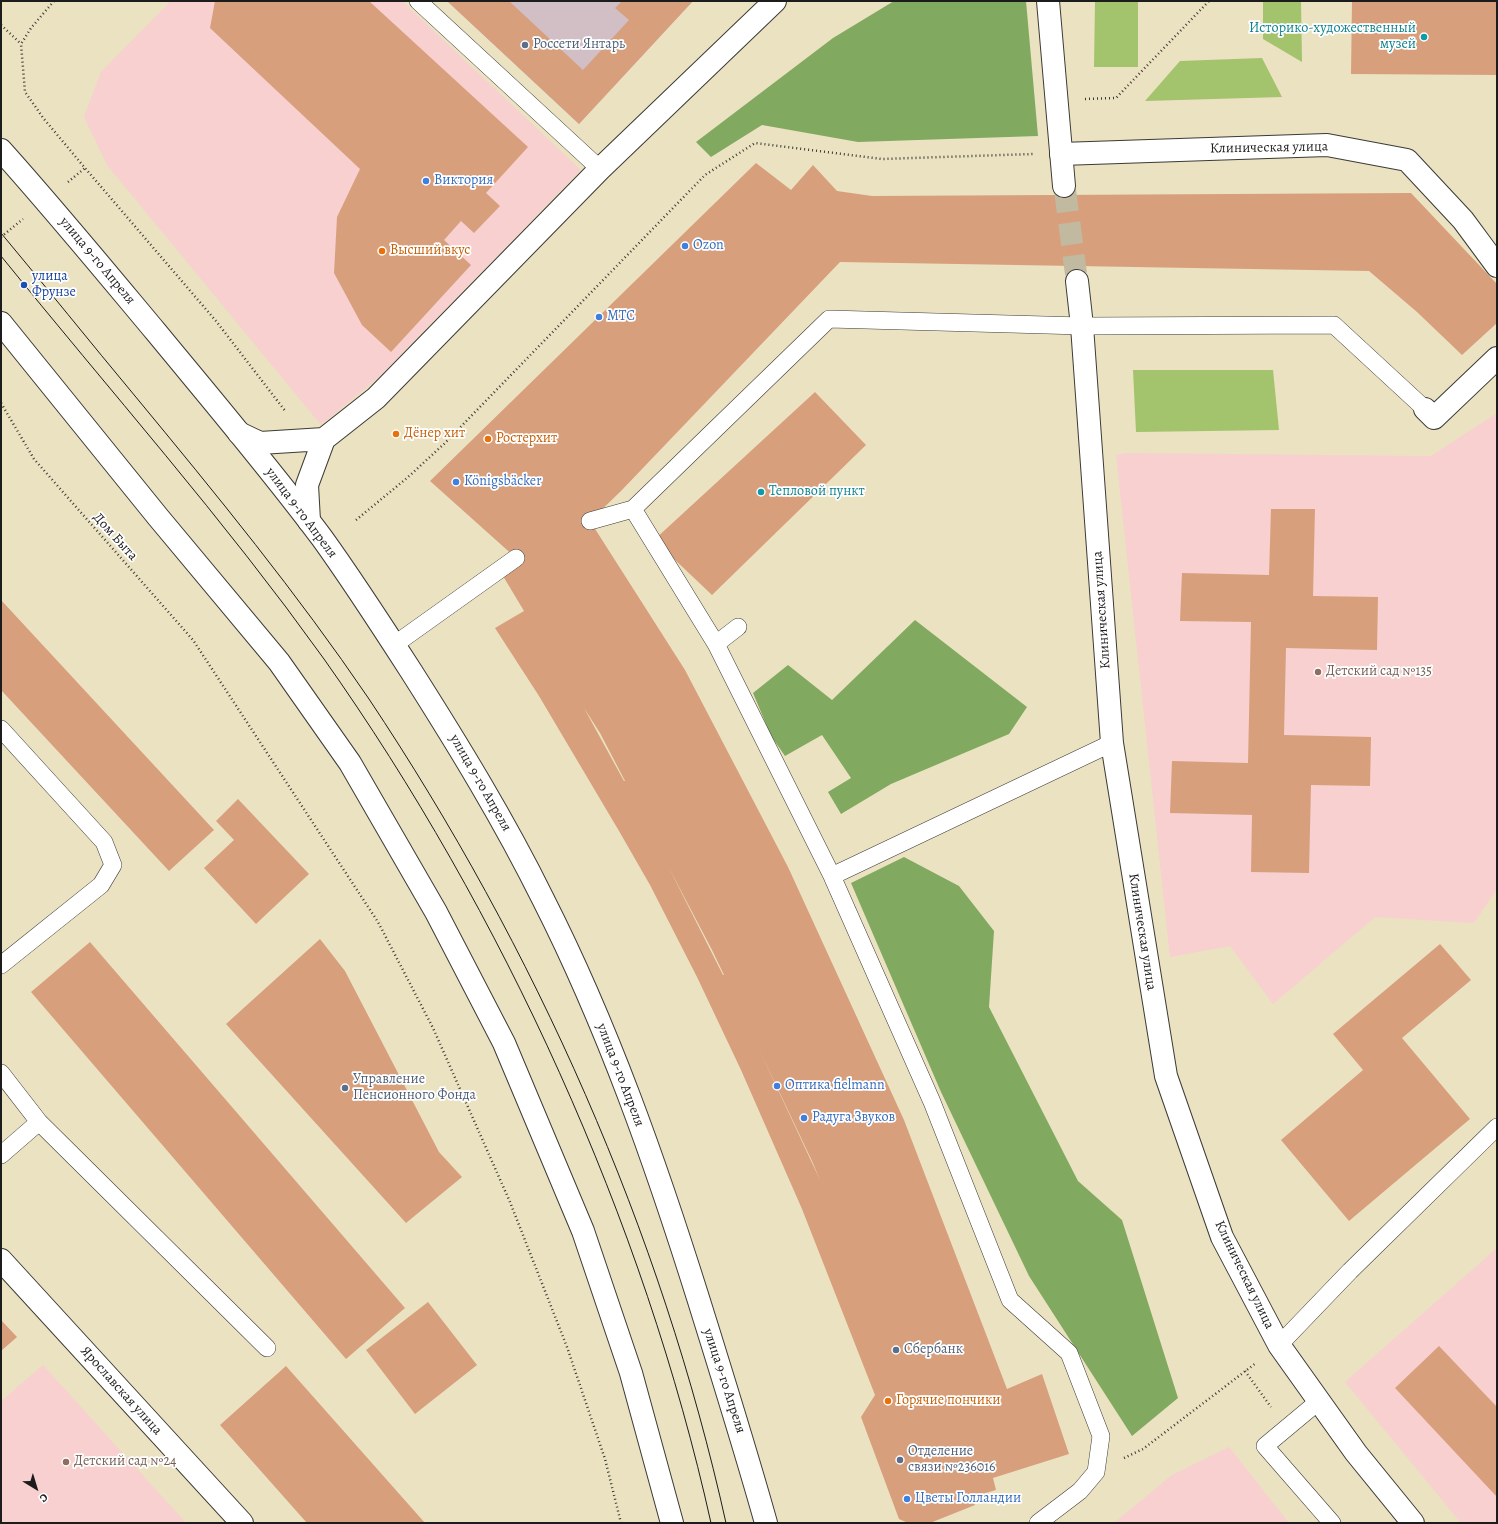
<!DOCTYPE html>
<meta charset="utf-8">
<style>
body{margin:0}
#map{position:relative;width:1498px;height:1524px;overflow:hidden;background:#ebe2c1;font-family:Alegreya,serif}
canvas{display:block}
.frame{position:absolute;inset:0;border:2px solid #1c1c1c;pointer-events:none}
.north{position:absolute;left:16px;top:1468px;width:40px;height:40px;-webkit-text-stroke:3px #fff;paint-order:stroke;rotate:142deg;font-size:11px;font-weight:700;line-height:16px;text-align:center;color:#1c1c1c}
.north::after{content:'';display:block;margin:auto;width:14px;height:18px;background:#1c1c1c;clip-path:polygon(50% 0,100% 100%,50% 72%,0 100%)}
</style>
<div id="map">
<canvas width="1498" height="1524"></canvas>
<div class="frame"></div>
<div class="north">С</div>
</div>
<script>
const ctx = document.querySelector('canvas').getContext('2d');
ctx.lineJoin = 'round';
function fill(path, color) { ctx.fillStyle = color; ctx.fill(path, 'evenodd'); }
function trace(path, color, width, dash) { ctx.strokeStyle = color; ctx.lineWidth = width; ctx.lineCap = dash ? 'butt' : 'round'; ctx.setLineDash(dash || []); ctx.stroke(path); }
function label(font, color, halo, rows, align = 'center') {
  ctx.font = font + ' Alegreya,serif'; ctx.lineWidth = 3.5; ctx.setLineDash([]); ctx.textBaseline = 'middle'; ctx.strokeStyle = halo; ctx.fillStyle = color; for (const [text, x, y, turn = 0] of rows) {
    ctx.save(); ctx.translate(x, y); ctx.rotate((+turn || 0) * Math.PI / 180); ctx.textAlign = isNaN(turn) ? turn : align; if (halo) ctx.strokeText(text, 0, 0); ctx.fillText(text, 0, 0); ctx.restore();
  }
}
fill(new Path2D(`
 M167 1H402L581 170 378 378 321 425 107 165 84 117 101 72 168 4Z
 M1497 413V889L1474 923 1375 917 1273 1004 1230 946 1170 957 1116 455 1126 453 1431 456Z
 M1497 1248V1523H1461L1345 1382Z
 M43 1365 186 1523H1V1401Z
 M1229 1447 1289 1523H1114L1172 1475Z`), '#f7d0cf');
fill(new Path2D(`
 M447 1H693L579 124Z`), '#d2bec5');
fill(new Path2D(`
 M1095 1H1138V67H1094Z
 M1263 1H1301L1302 62 1263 39Z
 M1262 58 1282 97 1145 101 1180 61Z
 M1133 370H1273L1279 430 1136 432Z`), '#a3c36c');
fill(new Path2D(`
 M894 1H1026L1038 136 858 142 762 125 711 157 696 142 833 38Z
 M915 620 1027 707 1009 734 891 784 841 814 828 792 851 778 822 735 785 756 771 736 753 693 788 665 832 700Z
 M904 857 959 886 994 931 989 1007 1078 1181 1122 1220 1178 1398 1132 1436 1029 1276 941 1092 851 883Z`), '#82a960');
fill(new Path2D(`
 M215 1H369L528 147 486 193 500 206 474 233 461 221 444 240 471 265 391 352 362 325 334 273 337 217 360 169 210 28Z
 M447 1H509L583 70 629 20 615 8 622 1H693L579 124Z
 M1352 1H1497V75L1351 74Z
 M756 163 791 190 813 165 837 191 872 196 1411 193 1497 284V323L1462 355 1417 312 1369 271 840 262 621 491 590 521 685 670 788 867 904 1120 1007 1389 1042 1374 1069 1454 993 1478 996 1490 972 1497 975 1505 930 1523H908L899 1519 861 1417 875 1395 802 1209 741 1070 697 977 650 885 619 831 539 696 495 628 524 611 503 576 516 558 430 481ZM584 708 600 733 625 781H624ZM668 866 712 950 724 975H723ZM758 1047 812 1161 820 1180Z
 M815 392 866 445 712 595 654 540Z
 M1271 509H1315L1313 596 1378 597 1377 650 1286 648 1284 735 1371 737 1370 786 1311 785 1309 873 1251 872 1252 815 1170 813 1172 761 1248 763 1251 622 1180 621 1182 573 1269 575Z
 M1 600 214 830 169 871 1 690Z
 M238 799 309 874 256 924 204 868 234 840 216 821Z
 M320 939 345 971 439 1152 462 1177 406 1223 226 1024Z
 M90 942 405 1308 346 1359 31 992Z
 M1440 944 1471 980 1402 1038 1470 1119 1349 1221 1281 1140 1363 1070 1333 1034Z
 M428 1302 477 1365 415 1414 366 1350Z
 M1 1320 17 1337 1 1351Z
 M1439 1346 1497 1407V1497L1395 1388Z
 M286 1366 425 1523H307L220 1425Z`), '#d89f7c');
trace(new Path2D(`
 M1065 190 1076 274`), '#c2baa0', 22, [22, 11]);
const service = new Path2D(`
 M418 1 600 169
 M590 521 633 509
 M716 644 738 627
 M394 645 516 558
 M1 729 104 842 113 865 101 885 1 965
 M832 876 1112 743
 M1 1073 39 1122
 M1 1155 39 1122 267 1348
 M1279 1345 1350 1271 1497 1127
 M1319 1401 1265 1446 1332 1523
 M1038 1523 1080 1491 1096 1472 1101 1436 1069 1353 1010 1300 932 1102 832 876 716 644 633 509 829 319 1082 326 1334 325 1425 409`);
const pedestrian = new Path2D(`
 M1061 154 1327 145 1407 160 1463 220 1497 266
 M1425 409 1434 418 1497 358`);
const minor = new Path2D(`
 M1048 1 1064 186
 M1077 281 1082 326 1112 743 1166 1076 1222 1237 1279 1345 1356 1453 1413 1523
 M239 433 260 443 324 439 376 398 600 169 775 1
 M309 521 307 485 324 439
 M1 1260 242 1523`);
const primary = new Path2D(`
 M1 150C54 209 105 271 156 332 212 400 269 467 322 538 353 581 382 626 411 671 458 745 504 820 543 899 608 1027 656 1164 699 1301 722 1375 745 1448 766 1523
 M1 323 158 517 279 662 350 763 436 912 504 1043 583 1231 631 1373 672 1523`);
trace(service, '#3b3a35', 18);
trace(pedestrian, '#3b3a35', 24);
trace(minor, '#3b3a35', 24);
trace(primary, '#3b3a35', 24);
trace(new Path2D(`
 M54 1 31 28 21 44 25 92 44 119 85 168 216 321 286 412
 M1 25 21 44
 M1085 99 1116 98 1209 1
 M68 182 85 168
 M1 237 23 219
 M1 403 34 459 193 640 378 922 433 1028 510 1202 567 1347 605 1459 621 1523
 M356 520 407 478 444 444 705 175 755 143 882 159 1033 154
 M1245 1371 1271 1407
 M1124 1458 1143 1449 1256 1363`), '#3b3a35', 2.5, [1, 3]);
trace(service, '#fff', 17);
trace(pedestrian, '#fff', 22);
trace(minor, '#fff', 22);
trace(primary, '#fff', 22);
trace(new Path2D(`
 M1 233C46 287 90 342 135 396 216 494 297 593 369 699 535 948 661 1230 726 1523
 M1 256C109 390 224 519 324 659 503 912 644 1221 711 1523`), '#1c1c1c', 1);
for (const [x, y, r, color] of [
 [1424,37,4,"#0f9aa8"],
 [525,45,4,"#5c6f8a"],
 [426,181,4,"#3f7fe0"],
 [685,246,4,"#3f7fe0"],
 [382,251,4,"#e8710a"],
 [24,285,4,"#1a4fb4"],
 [599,317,4,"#3f7fe0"],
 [396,434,4,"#e8710a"],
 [488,439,4,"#e8710a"],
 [456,482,4,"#3f7fe0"],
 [761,492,4,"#0f9aa8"],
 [1318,672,4,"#8d6e63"],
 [777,1086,4,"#3f7fe0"],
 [345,1088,4,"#5c6f8a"],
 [804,1118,4,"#3f7fe0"],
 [896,1350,4,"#5c6f8a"],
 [888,1401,4,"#e8710a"],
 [900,1460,4,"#5c6f8a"],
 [66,1462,4,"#8d6e63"],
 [907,1499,4,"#3f7fe0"]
]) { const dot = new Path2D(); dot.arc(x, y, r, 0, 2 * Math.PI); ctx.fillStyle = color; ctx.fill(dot); trace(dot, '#fff', 1.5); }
label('14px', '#0d838f', '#fff', [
 ["Историко-художественный",1416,29],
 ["музей",1416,45],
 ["Тепловой пункт",769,492,"left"]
], 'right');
label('14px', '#4e5e75', '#fff', [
 ["Россети Янтарь",533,45],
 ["Управление",353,1080],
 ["Пенсионного Фонда",353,1096],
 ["Сбербанк",904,1350],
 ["Отделение",908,1452],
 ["связи №236016",908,1468]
], 'left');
label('14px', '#1c1c1c', '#fff', [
 ["Клиническая улица",1269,148,-1],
 ["улица 9-го Апреля",97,261,50],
 ["улица 9-го Апреля",301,513,53],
 ["Дом Быта",115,537,48],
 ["Клиническая улица",1102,610,-94],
 ["улица 9-го Апреля",480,783,60],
 ["Клиническая улица",1142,932,81],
 ["улица 9-го Апреля",620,1075,69],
 ["Клиническая улица",1244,1275,64],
 ["улица 9-го Апреля",724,1381,72],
 ["Ярославская улица",121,1391,48]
]);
label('14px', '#366cbe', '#fff', [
 ["Виктория",434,181],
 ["Ozon",693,246],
 ["МТС",607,317],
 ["Königsbäcker",464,482],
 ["Оптика fielmann",785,1086],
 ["Радуга Звуков",812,1118],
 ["Цветы Голландии",915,1499]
], 'left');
label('14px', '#c56008', '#fff', [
 ["Высший вкус",390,251],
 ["Дёнер хит",404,434],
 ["Ростерхит",496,439],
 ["Горячие пончики",896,1401]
], 'left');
label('14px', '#164399', '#fff', [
 ["улица",32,277],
 ["Фрунзе",32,293]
], 'left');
label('14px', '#785e54', '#fff', [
 ["Детский сад №135",1326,672],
 ["Детский сад №24",74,1462]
], 'left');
</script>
